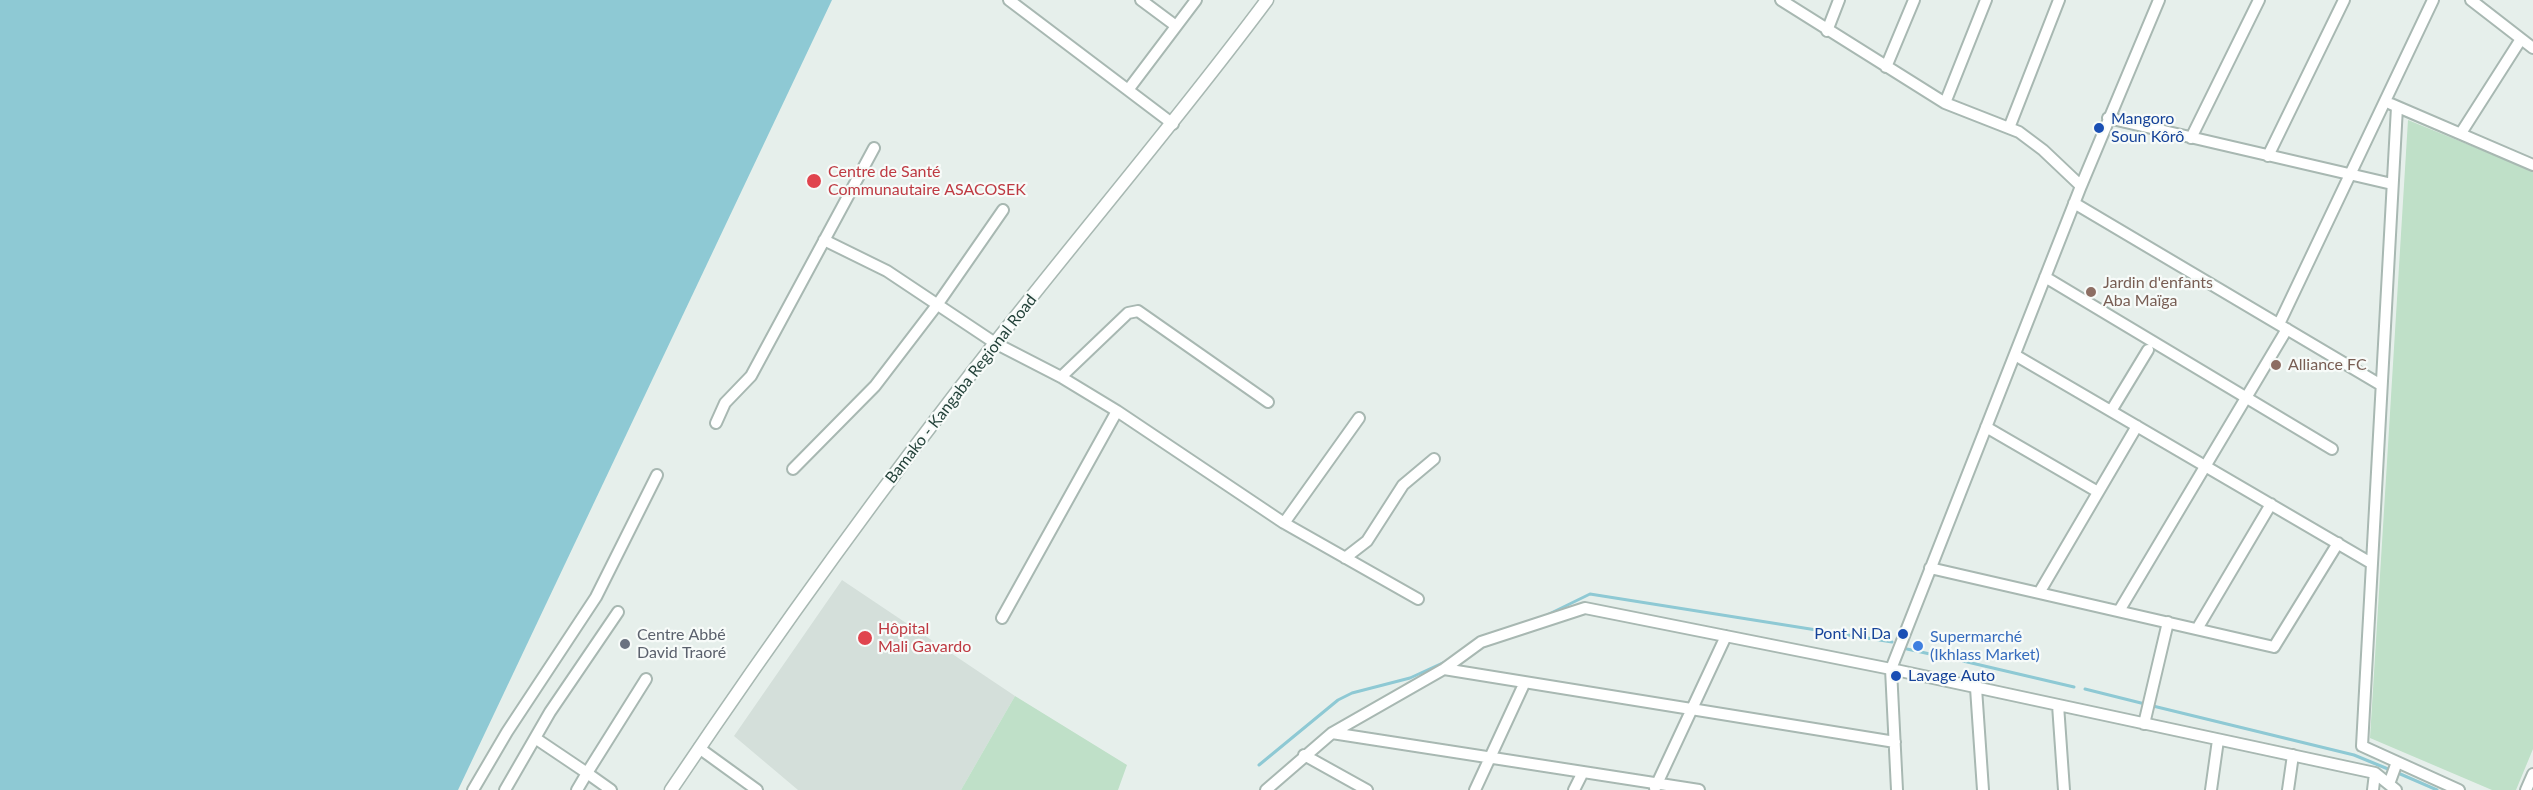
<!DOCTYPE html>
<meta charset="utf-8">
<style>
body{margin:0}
canvas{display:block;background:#e6efeb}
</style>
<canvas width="2533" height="790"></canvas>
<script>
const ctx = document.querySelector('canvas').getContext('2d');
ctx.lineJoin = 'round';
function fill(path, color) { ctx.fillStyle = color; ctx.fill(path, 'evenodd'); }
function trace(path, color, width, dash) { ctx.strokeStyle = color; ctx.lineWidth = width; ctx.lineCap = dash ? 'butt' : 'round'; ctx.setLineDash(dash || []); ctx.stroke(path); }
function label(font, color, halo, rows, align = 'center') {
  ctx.font = font + ' Lato,sans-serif'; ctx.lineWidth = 4.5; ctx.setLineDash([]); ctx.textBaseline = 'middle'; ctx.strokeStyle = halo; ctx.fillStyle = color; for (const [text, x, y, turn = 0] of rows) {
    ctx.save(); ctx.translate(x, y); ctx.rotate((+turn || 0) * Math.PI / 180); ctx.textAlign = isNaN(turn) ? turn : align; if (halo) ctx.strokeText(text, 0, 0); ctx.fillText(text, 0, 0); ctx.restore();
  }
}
fill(new Path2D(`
 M842 580 1015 696 961 790H798L734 736Z`), '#d4dfda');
fill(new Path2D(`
 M2408 120 2533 171V749L2516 790H2492L2370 738Z
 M1015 696 1127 765 1118 790H961Z`), '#bfe0c8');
fill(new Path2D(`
 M0 0H832L458 790H0Z`), '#8ec9d4');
trace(new Path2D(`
 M1543 617 1590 594 1892 642
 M1907 649 1953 659
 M1963 661 2074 687
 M2085 689 2145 704
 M2153 706 2354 755 2388 769
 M1259 765 1338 700 1352 693 1410 678 1447 661
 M2398 773 2437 790`), '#8ec9d4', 3);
const minor = new Path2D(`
 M1009 0 1173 124
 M1141 0 1176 26
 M1781 0 1945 103 2019 132 2043 150 2081 186
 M2471 0 2533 48
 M1827 31 1839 0
 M1886 67 1914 0
 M1128 90 1196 0
 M1945 103 1986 0
 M2391 104 2533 165
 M2397 107 2362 746 2459 790
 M2108 118 2392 184
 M2009 128 2059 0
 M2461 133 2521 39
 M2191 138 2259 0
 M2268 156 2344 0
 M2074 203 2381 385
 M824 240 887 271 995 343 1061 377 1117 411 1284 523 1418 599
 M2045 277 2332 449
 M2279 324 2433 0
 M2015 355 2371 563
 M1061 377 1128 313 1138 311 1268 402
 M2111 411 2148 350
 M716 423 725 403 751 376 874 148
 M1986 427 2098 492
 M793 469 875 386 937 305 1003 210
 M1284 523 1359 418
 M1345 558 1367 541 1403 485 1434 459
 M1930 568 2274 647 2338 543
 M2039 593 2137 426
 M2119 611 2287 329
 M1002 618 1117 411
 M2197 629 2271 504
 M1444 669 1895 742
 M1976 688 1983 790
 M2058 705 2064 790
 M2144 724 2168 622
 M1332 733 1699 790
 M535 738 587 773 577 790
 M699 748 757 790
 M1304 755 1367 790
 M2389 784 2397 762
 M1655 788 1726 636
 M473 790 507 732 596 597 657 475
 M505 790 550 712 618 612
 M611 790 587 773 646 679
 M1266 790 1332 733 1444 669 1481 642 1585 608 1891 669 2375 773 2396 790
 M1475 790 1525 682
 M1574 790 1583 772
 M1897 790 1891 669 2081 186 2159 0
 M2211 790 2218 740
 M2288 790 2293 755
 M2373 790 2375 773
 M2526 790 2533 774`);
const tertiary = new Path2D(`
 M671 790C774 637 881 488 995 343 1085 228 1180 117 1267 0`);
trace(minor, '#a8b8b2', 14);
trace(tertiary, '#a8b8b2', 15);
trace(minor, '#fff', 10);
trace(tertiary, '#fff', 12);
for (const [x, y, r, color] of [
 [2099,128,6,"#1a4fb4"],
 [814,181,8,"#e0444e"],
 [2091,292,6,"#8d6e63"],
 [2276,365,6,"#8d6e63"],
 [1903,634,6,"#1a4fb4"],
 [865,638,8,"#e0444e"],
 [625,644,6,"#6b7280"],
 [1918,646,6,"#3f7fe0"],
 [1896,676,6,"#1a4fb4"]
]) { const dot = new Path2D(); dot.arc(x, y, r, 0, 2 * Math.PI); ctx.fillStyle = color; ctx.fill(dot); trace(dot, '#f7fbf9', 2); }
label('16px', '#164399', '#f7fbf9', [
 ["Mangoro",2111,119],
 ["Soun Kôrô",2111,137],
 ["Pont Ni Da",1891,634,"right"],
 ["Lavage Auto",1908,676]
], 'left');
label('16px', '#be3a42', '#f7fbf9', [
 ["Centre de Santé",828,172],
 ["Communautaire ASACOSEK",828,190],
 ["Hôpital",878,629],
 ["Mali Gavardo",878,647]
], 'left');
label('16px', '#785e54', '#f7fbf9', [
 ["Jardin d'enfants",2103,283],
 ["Aba Maïga",2103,301],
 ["Alliance FC",2288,365]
], 'left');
label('16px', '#24423a', '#f7fbf9', [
 ["Bamako - Kangaba Regional Road",961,389,-52]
]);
label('16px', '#5b616d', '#f7fbf9', [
 ["Centre Abbé",637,635],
 ["David Traoré",637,653]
], 'left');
label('16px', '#366cbe', '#f7fbf9', [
 ["Supermarché",1930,637],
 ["(Ikhlass Market)",1930,655]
], 'left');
</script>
